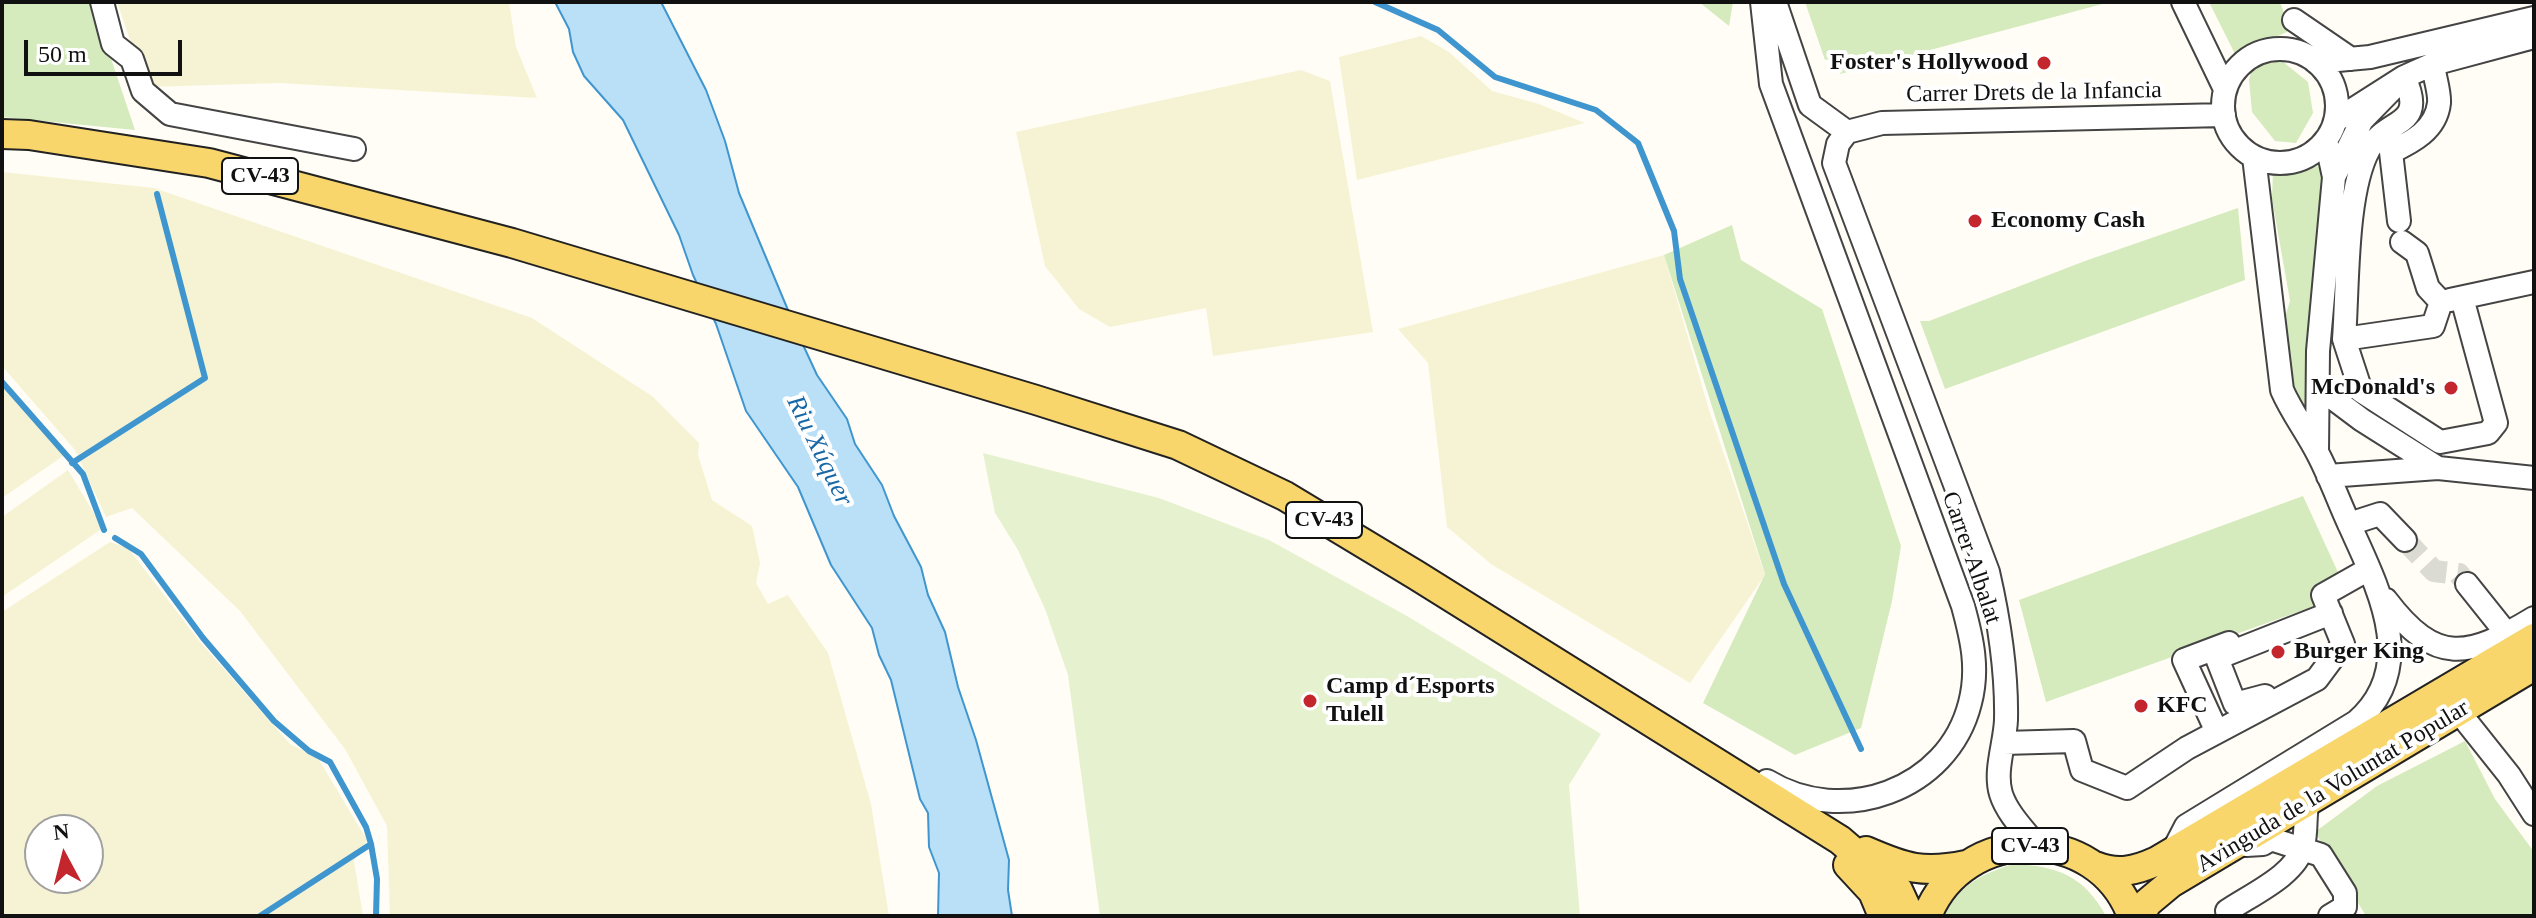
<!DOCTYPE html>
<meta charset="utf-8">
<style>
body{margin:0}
#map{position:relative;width:2536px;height:918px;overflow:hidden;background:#fffdf5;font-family:Georgia,serif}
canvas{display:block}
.frame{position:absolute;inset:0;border:4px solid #111;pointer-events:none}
.north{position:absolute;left:24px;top:814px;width:80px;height:80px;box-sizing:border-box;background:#fff;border:2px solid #a0a0a0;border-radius:50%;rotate:353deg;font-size:22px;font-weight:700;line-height:32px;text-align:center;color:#111}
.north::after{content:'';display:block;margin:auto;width:28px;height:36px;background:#c4262e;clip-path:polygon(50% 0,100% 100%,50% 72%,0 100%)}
.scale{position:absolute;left:24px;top:40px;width:158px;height:36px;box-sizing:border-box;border:4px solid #111;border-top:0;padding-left:10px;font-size:24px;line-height:28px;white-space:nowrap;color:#111;-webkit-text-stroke:6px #fff;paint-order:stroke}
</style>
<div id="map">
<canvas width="2536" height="918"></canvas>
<div class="frame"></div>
<div class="north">N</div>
<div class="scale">50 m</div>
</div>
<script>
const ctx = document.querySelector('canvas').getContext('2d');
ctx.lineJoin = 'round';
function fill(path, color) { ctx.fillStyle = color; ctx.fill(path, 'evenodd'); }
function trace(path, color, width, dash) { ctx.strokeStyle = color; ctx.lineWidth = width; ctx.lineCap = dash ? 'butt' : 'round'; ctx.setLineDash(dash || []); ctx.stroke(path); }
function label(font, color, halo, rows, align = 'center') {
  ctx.font = font + ' Georgia,serif'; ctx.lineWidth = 8; ctx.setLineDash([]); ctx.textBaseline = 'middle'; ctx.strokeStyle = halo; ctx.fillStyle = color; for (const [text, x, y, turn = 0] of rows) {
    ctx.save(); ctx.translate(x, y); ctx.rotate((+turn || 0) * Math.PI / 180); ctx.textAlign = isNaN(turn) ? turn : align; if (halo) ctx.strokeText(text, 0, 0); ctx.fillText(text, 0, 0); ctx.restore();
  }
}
fill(new Path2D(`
 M117 2H509L516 47 537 98 280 83 146 87Z
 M1421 36 1449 52 1492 91 1539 104 1585 123 1357 180 1339 57Z
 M1301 70 1330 81 1373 332 1213 356 1206 308 1110 327 1079 309 1045 266 1016 132Z
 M2 172 154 188 532 318 652 396 699 443 698 455 712 500 752 526 760 563 756 583 768 604 788 595 828 653 871 804 889 916H390L387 826 345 749 240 611 132 508 106 517 75 450 2 366Z
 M1664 255 1709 410 1765 575 1690 683 1491 564 1447 527 1428 363 1398 329Z
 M2 380 66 454 2 498Z
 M68 470 103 528 2 597V517Z
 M110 542 128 548 201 643 290 744 318 758 367 840 354 861 363 916H2V612ZM40 830H88V878H40Z`), '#f6f3d4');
fill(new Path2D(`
 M2 2H92L135 130 2 117Z
 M1699 2H1733L1729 26Z
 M1805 2H2110L1840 74 1834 58 1825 60Z
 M2209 2H2280L2288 24 2287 32 2257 45 2237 58Z
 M2282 61 2308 82 2313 113 2296 143 2275 141 2252 112 2249 80 2251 72 2258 65Z
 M2322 166 2307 363 2311 417 2300 418 2280 333 2290 301 2272 199 2273 170Z
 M2238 208 2245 280 1945 389 1920 321H1929L2085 261Z
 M1732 225 1741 260 1822 309 1901 546 1892 601 1861 728 1795 755 1703 703 1765 574 1664 255Z
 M2303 496 2348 594 2046 702 2019 600Z
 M2465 741 2495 799 2534 852V916H2366L2315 832 2377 786Z
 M2013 864C2058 866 2084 876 2106 916H1944C1961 884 1980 875 2013 864Z`), '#d5ebbd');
fill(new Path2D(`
 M983 453 1159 498 1269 540 1407 616 1601 734 1569 785 1580 916H1100L1068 675 1045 609 1018 550 995 513Z`), '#e6f2cf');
const water = new Path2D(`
 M555 2H661L706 90 725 141 739 193 798 334 817 375 847 419 855 444 882 485 894 516 921 567 928 595 945 632 958 687 976 740 1009 860 1008 890 1012 916H938L939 873 929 847 928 813 920 799 891 680 879 655 872 628 831 565 798 487 746 411 716 324 693 275 679 235 623 120 584 76 573 52 569 29Z`);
fill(water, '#b9e0f7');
trace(water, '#3f96cf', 2);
trace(new Path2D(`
 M1375 2 1438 30 1495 77 1596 110 1638 143 1674 231 1680 279 1784 584 1861 749
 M2 382 83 474 104 530
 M72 463 205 378 157 194
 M115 538 141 554 203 638 274 721 309 751 330 762 366 827 371 844 377 879 376 916
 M260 916 371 844`), '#3f96cf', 6);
trace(new Path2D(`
 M2405 540 2434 571 2459 574 2467 584`), '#dbdad3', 22, [22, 11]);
const minor = new Path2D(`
 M102 2 113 44 132 59 143 91 170 114 354 149
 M1762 2 1771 84 1963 606C1972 639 1979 669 1970 703 1948 791 1842 827 1767 781
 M1775 2 1810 105 1847 132
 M2183 2 2225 89
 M2294 20 2351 59
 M2223 106a57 57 0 1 1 114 0a57 57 0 1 1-114 0Z
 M2316 62 2370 57 2534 18
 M2335 121 2404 77C2428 128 2387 117 2369 149 2345 193 2348 287 2344 339L2433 326 2441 302 2428 288 2417 253 2402 242
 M1847 132 1838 144 1834 163 1988 572C1999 620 2007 671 2006 720 2005 744 1994 771 2001 794 2007 813 2024 830 2036 845
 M1847 132 1882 123 2224 115
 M2334 177 2362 120 2404 77 2433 64 2534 37
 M2399 221 2391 152C2412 142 2436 130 2439 103 2440 92 2434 76 2433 64
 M2450 300 2534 282
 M2344 339 2361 391 2440 442 2488 433 2496 423 2462 298
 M2318 387 2362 420 2438 468
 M2317 452 2318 351 2334 177 2326 140
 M2328 476 2438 468 2534 478
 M2349 524 2380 514 2405 540
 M2467 584 2507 634
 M2386 600C2436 666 2468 658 2534 618
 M2265 696 2235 704 2217 658 2331 613
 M2466 721 2509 775 2534 814
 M2217 732 2184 660 2229 643
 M2004 743 2074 741 2082 770 2127 788 2187 748 2317 679 2343 644 2323 595 2369 569
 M2246 845 2263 844 2271 839 2321 855 2345 893V907L2330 916
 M2173 851 2186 826 2356 722C2420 667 2378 588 2350 526 2339 502 2330 477 2318 454 2307 432 2292 413 2282 390L2254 157
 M2230 916 2227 911C2252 894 2296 875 2303 846 2307 831 2304 816 2308 801`);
const major = new Path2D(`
 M2 134 29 135 209 163 512 243 1036 400 1178 445 1285 496 1416 575 1840 840 1898 890 1910 916
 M1866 851C1905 868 1923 874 1966 865
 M1848 865 1873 892 1883 916
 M2095 866C2118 875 2135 871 2157 861L2534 638
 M1927 916C1963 824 2097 822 2132 916
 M2140 916 2147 903 2171 883 2534 666`);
trace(minor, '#444', 26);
trace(major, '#222', 32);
trace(minor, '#fff', 22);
trace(major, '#f9d66b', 28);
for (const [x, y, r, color] of [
 [2044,63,8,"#c4262e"],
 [1975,221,8,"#c4262e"],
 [2451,388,8,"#c4262e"],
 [2278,652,8,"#c4262e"],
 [1310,701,8,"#c4262e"],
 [2141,706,8,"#c4262e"]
]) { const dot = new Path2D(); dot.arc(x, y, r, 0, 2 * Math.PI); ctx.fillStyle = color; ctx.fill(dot); trace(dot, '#fff', 3); }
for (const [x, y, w] of [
 [260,176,76],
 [1324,520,76],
 [2030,846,76]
]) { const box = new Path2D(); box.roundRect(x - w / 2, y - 18, w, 36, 6); ctx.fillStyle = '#fff'; ctx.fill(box); trace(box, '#111', 2); }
label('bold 22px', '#111', null, [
 ["CV-43",260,176],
 ["CV-43",1324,520],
 ["CV-43",2030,846]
]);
label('bold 24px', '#111', '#fff', [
 ["Foster's Hollywood",2028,63,"right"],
 ["Economy Cash",1991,221],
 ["McDonald's",2435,388,"right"],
 ["Burger King",2294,652],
 ["Camp d´Esports",1326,687],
 ["Tulell",1326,715],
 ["KFC",2157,706]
], 'left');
label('24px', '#111', '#fff', [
 ["Carrer Drets de la Infancia",2034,93,-1],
 ["Carrer Albalat",1971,558,71],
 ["Avinguda de la Voluntat Popular",2333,787,-31]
]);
label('italic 26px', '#1768a6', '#fff', [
 ["Riu Xúquer",819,451,64]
]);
</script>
